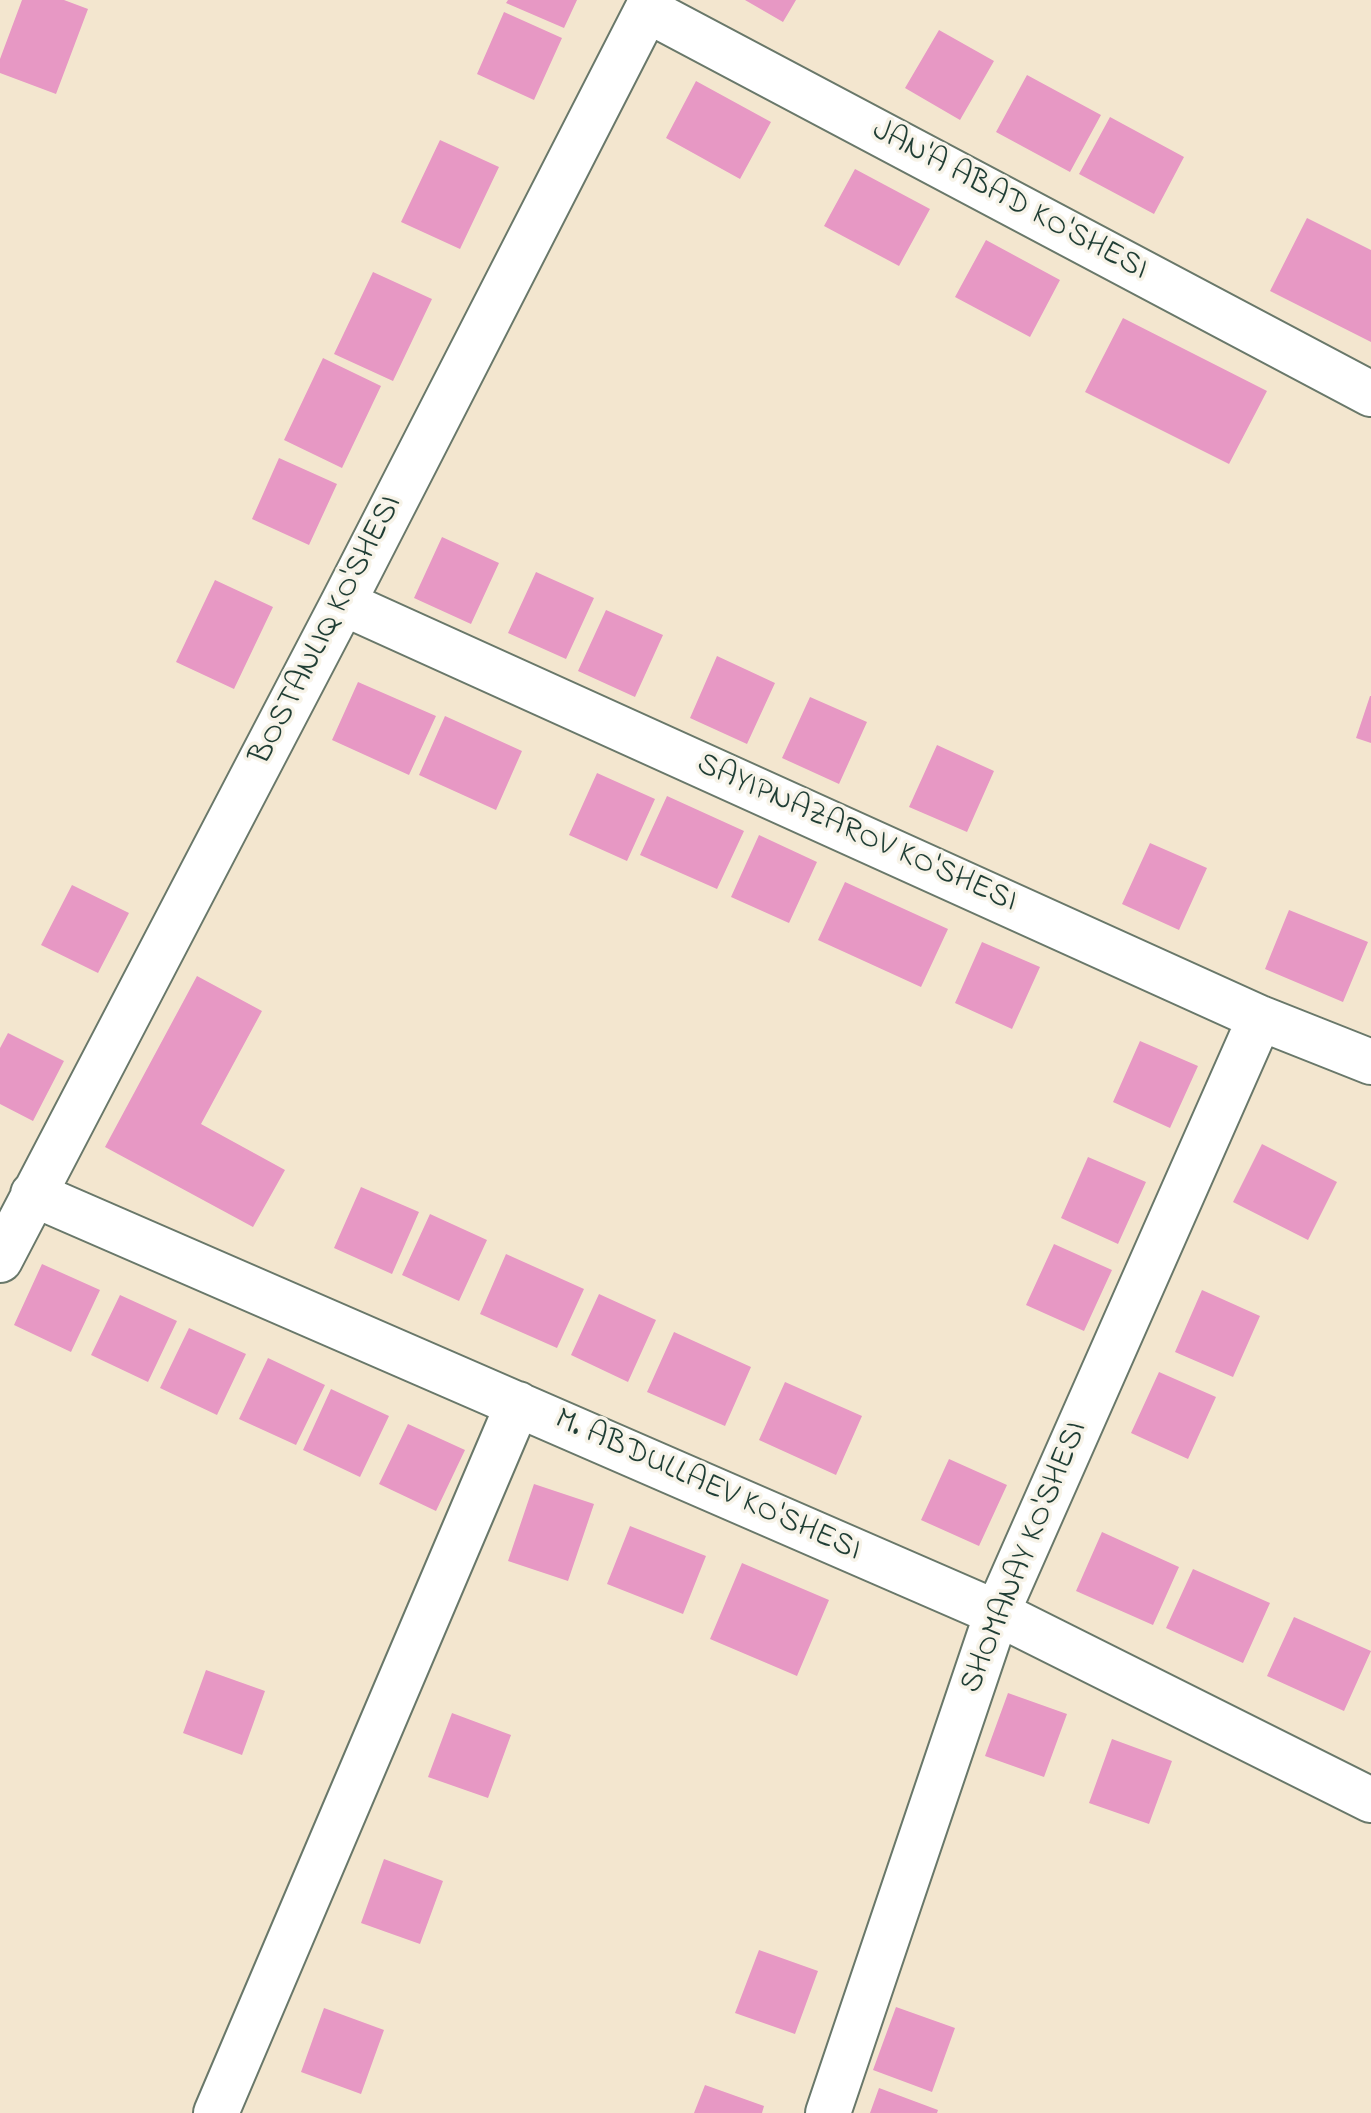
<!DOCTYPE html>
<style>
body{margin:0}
canvas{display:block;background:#f3e6cf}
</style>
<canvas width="1371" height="2113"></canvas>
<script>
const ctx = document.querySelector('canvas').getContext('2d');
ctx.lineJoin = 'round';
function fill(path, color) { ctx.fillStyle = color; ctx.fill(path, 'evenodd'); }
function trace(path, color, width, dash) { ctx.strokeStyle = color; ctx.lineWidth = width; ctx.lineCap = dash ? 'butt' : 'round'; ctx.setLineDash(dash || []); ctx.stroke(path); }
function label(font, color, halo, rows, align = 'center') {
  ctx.font = font + ' "Indie Flower",sans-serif'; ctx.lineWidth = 7; ctx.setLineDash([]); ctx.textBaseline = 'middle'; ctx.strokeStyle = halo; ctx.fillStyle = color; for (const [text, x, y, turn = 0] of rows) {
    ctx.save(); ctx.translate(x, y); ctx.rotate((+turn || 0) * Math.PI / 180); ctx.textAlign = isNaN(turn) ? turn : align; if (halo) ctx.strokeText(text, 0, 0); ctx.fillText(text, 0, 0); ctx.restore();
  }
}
fill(new Path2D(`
 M22 0H64L88 9 56 94 0 73V59Z
 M508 0H577L564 28 506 3Z
 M745 0H796L783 22Z
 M504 12 562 38 534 100 477 74Z
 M939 30 994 61 960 120 905 88Z
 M1027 75 1101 115 1070 172 996 132Z
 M696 81 771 122 740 179 666 138Z
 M1110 117 1184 157 1154 214 1079 174Z
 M440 140 499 167 460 249 401 222Z
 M855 169 930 209 899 266 824 226Z
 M1307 218 1371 250V342L1270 291Z
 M986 240 1060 280 1030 337 955 297Z
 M373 272 432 299 393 381 334 354Z
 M1123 318 1267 391 1229 464 1085 392Z
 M323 358 381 386 342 468 284 440Z
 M279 458 337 484 309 545 252 519Z
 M442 537 499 563 471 624 414 598Z
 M536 572 594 598 566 659 508 633Z
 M215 580 273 607 234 689 176 662Z
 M606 610 663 635 635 697 578 671Z
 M717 656 775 683 747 744 690 718Z
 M358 682 436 716 409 775 332 740Z
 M1370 696H1371V743L1356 738Z
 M810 697 867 722 839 784 782 758Z
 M445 716 522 751 496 810 419 775Z
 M937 745 994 771 967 832 909 807Z
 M597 773 655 799 627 861 569 835Z
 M667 796 744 831 717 889 640 855Z
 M759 835 817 862 789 923 731 897Z
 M1150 843 1207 868 1179 930 1122 904Z
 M845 882 948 929 921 987 818 940Z
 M72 885 129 913 98 973 41 945Z
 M1289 910 1368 942 1343 1002 1265 969Z
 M982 942 1040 967 1012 1029 955 1003Z
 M197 976 262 1011 201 1124 285 1170 253 1227 105 1147Z
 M8 1033 64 1061 33 1121 0 1104V1048Z
 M1140 1041 1198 1066 1170 1128 1113 1102Z
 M1262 1144 1337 1182 1308 1240 1233 1202Z
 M1088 1157 1146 1182 1118 1244 1061 1218Z
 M361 1187 419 1212 392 1274 334 1248Z
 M430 1214 487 1240 459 1301 402 1275Z
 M1054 1244 1112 1270 1084 1331 1026 1305Z
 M506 1254 584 1289 557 1348 480 1314Z
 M42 1264 100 1290 71 1352 14 1325Z
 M1202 1290 1260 1316 1233 1377 1175 1352Z
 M599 1294 656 1320 628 1382 571 1355Z
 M120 1295 177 1321 148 1382 91 1355Z
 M189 1328 246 1354 217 1415 160 1388Z
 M674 1332 751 1367 725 1426 647 1392Z
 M268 1358 325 1385 296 1445 239 1419Z
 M1159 1372 1216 1397 1188 1459 1131 1433Z
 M785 1382 862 1416 836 1475 759 1440Z
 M331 1389 389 1416 360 1477 303 1450Z
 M408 1424 465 1450 436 1511 379 1484Z
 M949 1459 1007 1485 979 1546 921 1520Z
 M534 1484 594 1504 568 1581 508 1561Z
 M630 1526 706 1556 683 1614 607 1584Z
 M1102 1532 1179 1567 1153 1625 1076 1591Z
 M742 1563 829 1600 797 1676 710 1639Z
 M1193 1569 1270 1603 1243 1663 1166 1628Z
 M1294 1617 1371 1651 1344 1711 1267 1676Z
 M206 1670 265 1691 242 1755 183 1733Z
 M1008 1693 1067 1714 1044 1777 985 1756Z
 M452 1713 511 1735 488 1798 428 1777Z
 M1112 1739 1172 1761 1149 1824 1089 1803Z
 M384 1859 443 1881 420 1944 361 1923Z
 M759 1950 818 1971 795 2034 735 2013Z
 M896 2007 955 2028 932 2092 873 2070Z
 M324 2008 384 2030 361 2094 301 2072Z
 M705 2085 764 2106 762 2113H694Z
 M879 2088 938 2110 937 2113H870Z`), '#e798c4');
const minor = new Path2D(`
 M647 10 1371 394
 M343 603 1260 1018 1371 1062
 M33 1194 997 1613 1371 1800
 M0 1260 343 603 652 0
 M216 2113 518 1404
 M828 2113 997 1613 1260 1018`);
trace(minor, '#69786a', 48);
trace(minor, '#fff', 44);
label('32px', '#1f3d34', '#f7f3e8', [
 ["JAN'A ABAD KO'SHESI",1009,202,28],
 ["BOSTANLIQ KO'SHESI",328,631,-63],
 ["SAYIPNAZAROV KO'SHESI",856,835,24],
 ["M. ABDULLAEV KO'SHESI",707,1487,24],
 ["SHOMANAY KO'SHESI",1026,1558,-68]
]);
</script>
